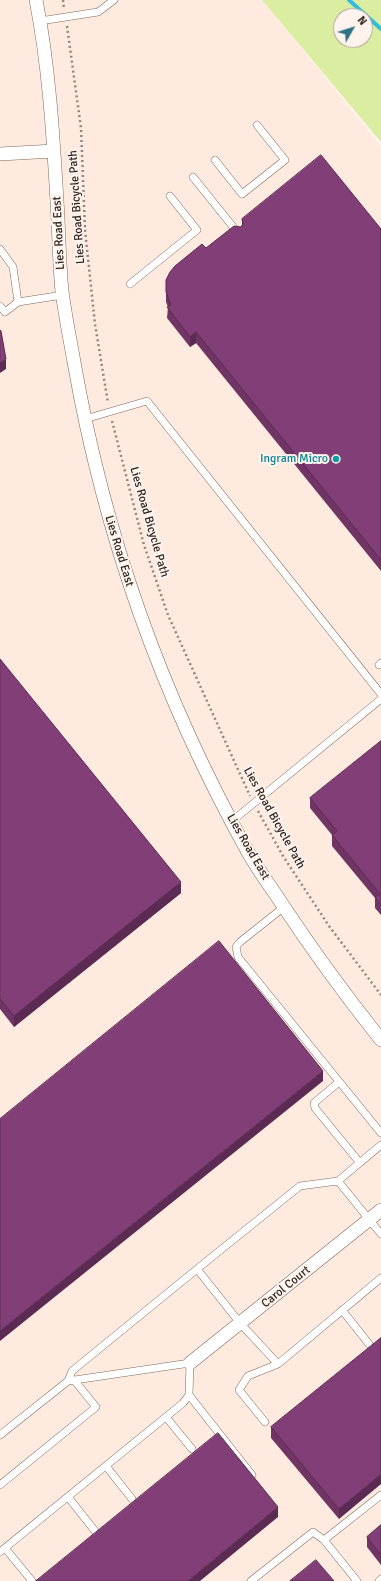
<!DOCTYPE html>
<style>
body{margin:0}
#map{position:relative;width:381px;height:1581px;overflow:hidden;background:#fef4ed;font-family:Signika,sans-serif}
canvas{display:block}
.north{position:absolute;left:333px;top:8px;width:40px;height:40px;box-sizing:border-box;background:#fef4ed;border:1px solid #aaa19a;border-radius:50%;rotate:51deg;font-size:11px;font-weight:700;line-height:16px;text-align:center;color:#2d241e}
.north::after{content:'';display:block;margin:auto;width:14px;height:18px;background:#307284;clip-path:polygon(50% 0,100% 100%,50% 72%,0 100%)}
</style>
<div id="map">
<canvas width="381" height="1581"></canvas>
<div class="north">N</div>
</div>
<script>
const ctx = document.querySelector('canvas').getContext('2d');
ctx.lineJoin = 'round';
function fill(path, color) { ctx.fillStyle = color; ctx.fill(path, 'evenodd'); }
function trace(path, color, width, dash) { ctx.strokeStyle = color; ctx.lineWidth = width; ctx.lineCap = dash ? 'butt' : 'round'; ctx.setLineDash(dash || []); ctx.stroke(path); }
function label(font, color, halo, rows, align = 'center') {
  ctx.font = font + ' Signika,sans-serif'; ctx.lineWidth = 4; ctx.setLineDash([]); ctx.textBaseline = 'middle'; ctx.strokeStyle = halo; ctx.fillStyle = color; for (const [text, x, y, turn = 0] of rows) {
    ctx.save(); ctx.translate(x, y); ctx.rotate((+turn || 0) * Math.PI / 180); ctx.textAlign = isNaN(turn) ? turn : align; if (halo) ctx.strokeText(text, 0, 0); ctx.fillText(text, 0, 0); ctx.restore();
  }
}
fill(new Path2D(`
 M0 0H262L381 146V1581H0Z`), '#feeade');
fill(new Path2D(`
 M262 0H381V142ZM341 16H365V40H341Z`), '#daeda0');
trace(new Path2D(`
 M349 0 381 29`), '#35bbdc', 4);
const lane = new Path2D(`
 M40 21 98 12 114 0
 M215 160 242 194 285 160 257 125
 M193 177 238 233
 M0 249 13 267 18 302 63 295
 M130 284 197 230 170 196
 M0 306 5 312 18 302
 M85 419 147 401 381 694
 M379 665 381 663
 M232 821 381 699
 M284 907 240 942 236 947 238 957 381 1133
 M339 1082 314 1103 315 1108 360 1163
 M381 1145 338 1181 381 1234
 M197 1269 300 1186 338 1181
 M342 1310 369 1344
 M68 1381 72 1371 197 1269 240 1323 278 1364
 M189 1395 252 1475
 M166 1417 192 1449
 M265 1422 239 1390 248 1376 278 1364 381 1278
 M0 1435 68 1381 190 1363 189 1395 183 1403 0 1552
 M106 1466 132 1499
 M0 1485 96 1407 74 1380
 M68 1497 95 1531
 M324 1540 381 1495
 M5 1548 32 1581
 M251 1581 313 1532 324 1540 357 1581
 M379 1581 381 1579`);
const street = new Path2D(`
 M36 0C49 66 53 134 57 201 59 231 59 261 62 291 65 315 70 339 74 362 104 534 163 700 248 852 258 870 271 887 282 904 313 951 346 996 381 1040
 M0 154 54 151
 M190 1363 381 1210`);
trace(lane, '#7f695b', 8);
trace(street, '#7f695b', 14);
trace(new Path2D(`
 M63 0 64 9
 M67 26 81 128 85 230 95 324 108 403
 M112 421 144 545 168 615 250 796
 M258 811 283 856 329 926 381 995`), '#908680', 2.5, [2, 3]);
trace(lane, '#fff', 7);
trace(street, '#fff', 13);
fill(new Path2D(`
 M242 219 381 229V571L196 343 190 347 167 318 168 307 166 302V280L206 248 241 227 242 225Z
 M0 659 181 893 14 1027 0 1009Z
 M381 741V915L375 908V898L332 846V835L310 808V798Z
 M381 1338 339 1519 271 1438V1427Z
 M381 1525V1565L367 1547V1537Z`), '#703565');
fill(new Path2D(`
 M196 332V343L190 347V337Z
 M6 359V369L0 373V363Z
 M181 882V893L14 1027V1016Z
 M323 1071V1081L0 1341V1331Z
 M381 1474V1484L339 1519V1509Z
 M278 1507V1517L200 1581H188Z`), '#5b2b53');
const building = new Path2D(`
 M321 155 381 229V560L196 332 190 337 167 307 171 305 166 292V280L170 272 175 266 202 244 206 248 234 226 241 227 243 224 242 219Z
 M0 330 1 331 6 359 0 363Z
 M0 659 181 882 14 1016 0 999Z
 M381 741V905L375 897 380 894 332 835 337 831 310 798Z
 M219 941 323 1071 0 1331V1119Z
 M381 1338V1474L339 1509 271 1427Z
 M218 1433 278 1507 188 1581H36Z
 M381 1525V1555L367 1537Z
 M316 1560 334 1581H290Z`);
fill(building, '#823e76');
trace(building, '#5b2b53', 1);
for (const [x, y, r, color] of [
 [336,459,4,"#0f9aa8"]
]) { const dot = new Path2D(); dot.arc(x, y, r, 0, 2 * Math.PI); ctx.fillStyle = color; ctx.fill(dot); trace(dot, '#fef4ed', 1.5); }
label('12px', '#2d241e', '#fef4ed', [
 ["Lies Road Bicycle Path",77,207,-94],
 ["Lies Road East",59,233,-93],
 ["Lies Road Bicycle Path",149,522,74],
 ["Lies Road East",119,551,73],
 ["Lies Road Bicycle Path",274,818,61],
 ["Lies Road East",248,847,60],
 ["Carol Court",286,1287,-39]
]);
label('12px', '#0d838f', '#fef4ed', [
 ["Ingram Micro",328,459]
], 'right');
</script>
